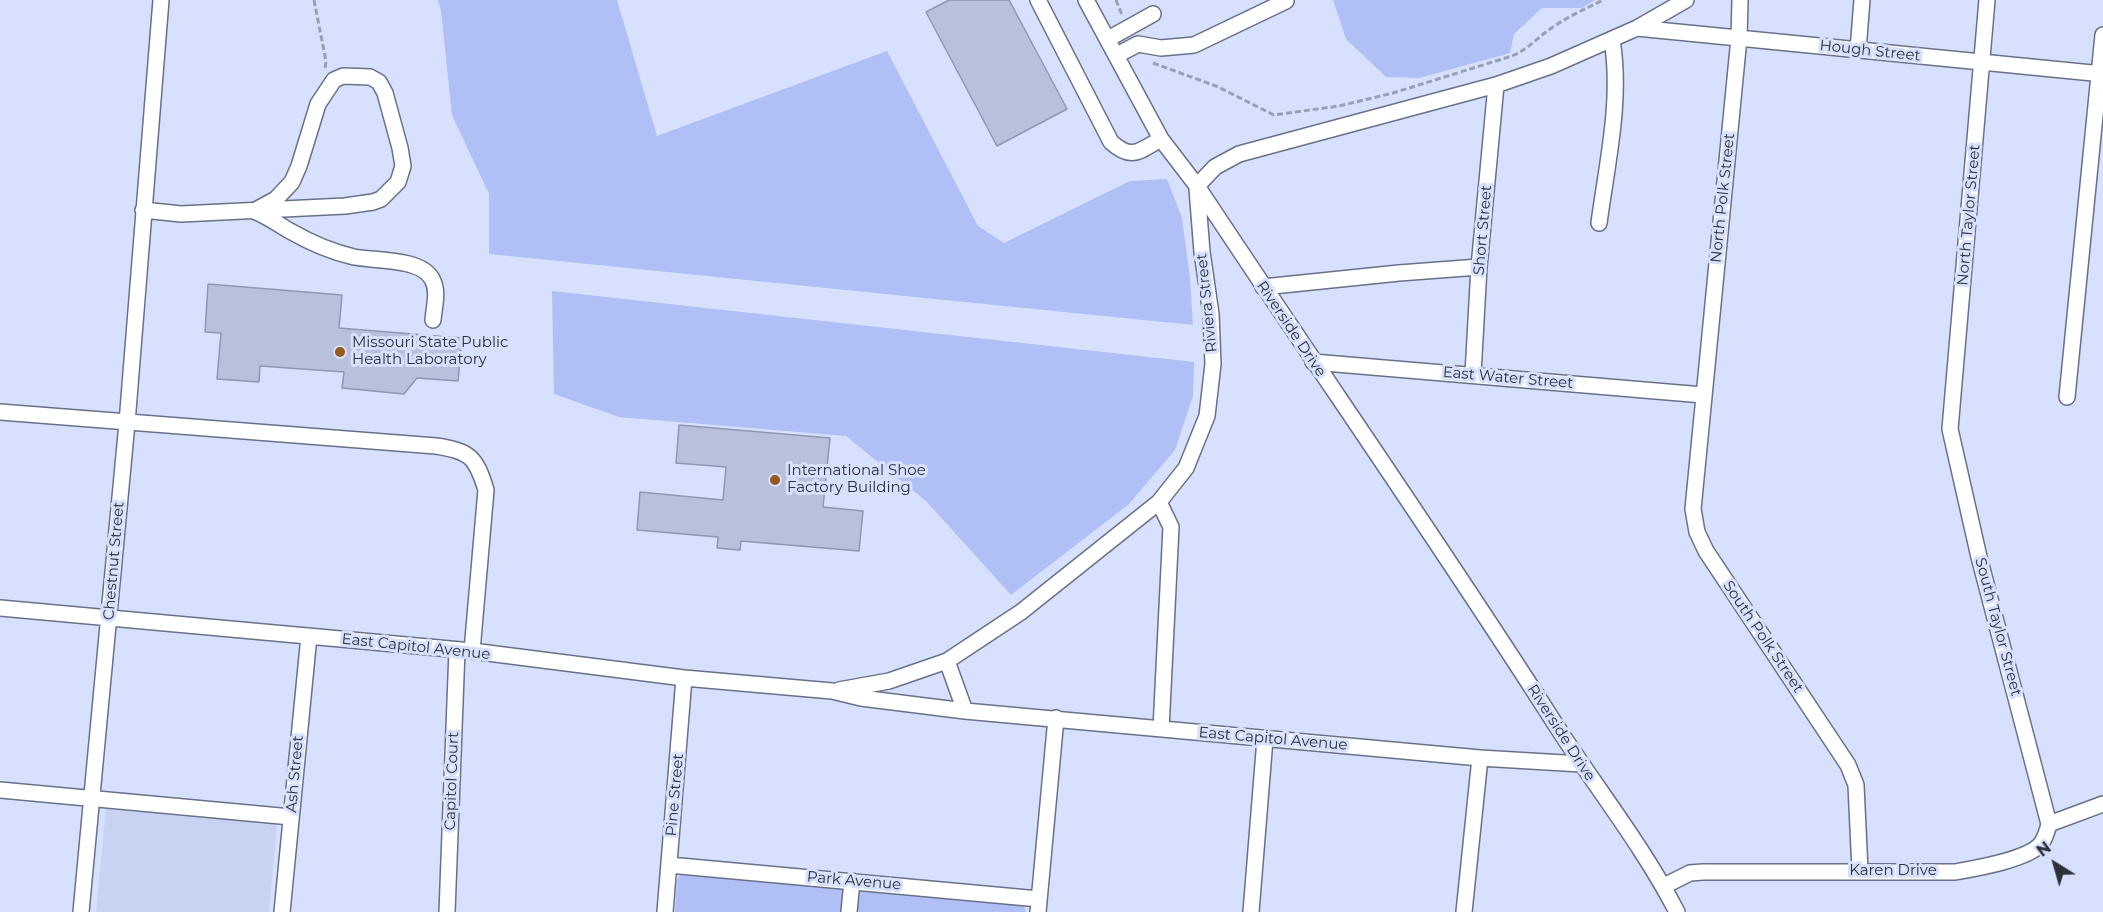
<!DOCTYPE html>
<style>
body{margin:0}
#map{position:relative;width:2103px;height:912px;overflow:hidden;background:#d7e0fc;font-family:Montserrat,sans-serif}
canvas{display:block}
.north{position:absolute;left:2025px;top:834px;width:60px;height:60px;-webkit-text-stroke:4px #d7e0fc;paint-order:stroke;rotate:323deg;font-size:16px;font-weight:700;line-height:24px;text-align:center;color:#2d313b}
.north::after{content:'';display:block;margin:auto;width:21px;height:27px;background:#2d313b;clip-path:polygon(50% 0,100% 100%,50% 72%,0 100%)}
</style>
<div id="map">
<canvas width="2103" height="912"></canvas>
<div class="north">N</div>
</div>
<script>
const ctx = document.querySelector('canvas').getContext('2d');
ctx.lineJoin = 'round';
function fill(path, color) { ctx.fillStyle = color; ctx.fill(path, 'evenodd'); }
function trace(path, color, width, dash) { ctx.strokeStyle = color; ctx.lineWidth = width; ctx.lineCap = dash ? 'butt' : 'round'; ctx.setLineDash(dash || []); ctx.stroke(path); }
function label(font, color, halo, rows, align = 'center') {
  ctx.font = font + ' Montserrat,sans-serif'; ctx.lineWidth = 6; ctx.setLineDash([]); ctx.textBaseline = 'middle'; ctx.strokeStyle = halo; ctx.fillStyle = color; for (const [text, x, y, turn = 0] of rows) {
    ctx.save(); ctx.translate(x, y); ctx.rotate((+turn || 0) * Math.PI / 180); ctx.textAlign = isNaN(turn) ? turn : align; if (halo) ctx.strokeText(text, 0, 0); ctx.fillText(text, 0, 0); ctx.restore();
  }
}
fill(new Path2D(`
 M106 809 277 823 269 912H96Z`), '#c8d3f4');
fill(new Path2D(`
 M438 0H617L657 136 887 51 978 226 1004 243 1130 181 1167 179 1182 218 1190 279 1193 325 489 254V194L452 115 441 11Z
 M1333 0H1595L1582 8H1542L1514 34 1510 53 1419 78 1386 77 1346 39Z
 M552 291 1194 362 1193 396 1175 450 1129 504 1011 595 926 501 846 436 619 417 554 394Z
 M687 872 1020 904 1024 906 1026 912H675L677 880 680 874Z`), '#b0c0f6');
const building = new Path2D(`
 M949 0H1009L1067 109 997 146 926 12Z
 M208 284 342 295 339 328 462 338 458 381 417 378 404 394 342 388 344 372 260 366 259 382 217 379 221 333 205 332Z
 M679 425 830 438 823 507 863 511 859 551 741 541 740 550 717 548 718 537 637 530 640 492 723 500 726 467 676 463Z`);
fill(building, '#b8c0db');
trace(building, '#8f97b1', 1.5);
const minor = new Path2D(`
 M1038 0 1111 142C1132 161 1139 151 1161 139
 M1086 0 1161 139 1197 186C1317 368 1442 546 1559 730 1598 790 1644 848 1677 912
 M1740 0 1739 38 1693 509 1697 532 1706 551 1848 765 1856 785 1860 871
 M1987 0 1950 429 1979 557 2049 824
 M1637 28 2103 74
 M1108 39 1153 14
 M1858 50 1862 0
 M1117 55 1138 44 1161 48 1194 45 1286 1
 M1197 186 1215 167 1239 154 1496 85 1551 66 1637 28 1686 0
 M143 210 181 214 345 206 373 202 381 199 398 182 403 166 400 148 385 93 379 82 370 77 343 76 334 80 318 104 299 166 292 182 276 199 254 211
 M254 211C267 216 278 224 290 231 311 243 332 252 354 257 375 261 421 258 432 279 439 291 434 307 433 320
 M1599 223C1607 163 1622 100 1612 40
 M1263 287 1399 273 1479 267
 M1313 362 1703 395
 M1473 374 1479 267 1496 85
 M2067 397 2103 35
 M0 412 436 446C470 451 476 457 486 490L472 651
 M1159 502 1171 527 1161 729
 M0 608 472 651 684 678 832 691 861 698 965 711
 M947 661 965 711 1480 758 1581 764
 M839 690 889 681 947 661 1021 612 1159 502 1186 468 1207 416 1213 364 1211 314 1202 252 1197 189
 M0 790 291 817
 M669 865 1039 899
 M1664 886 1690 873 1703 872H1955C1977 868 2025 860 2040 845 2045 839 2047 832 2049 824L2103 804
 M81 912 127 423 161 0
 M282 912 309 636
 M447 912 457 650
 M665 912 684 678
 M849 912 852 881
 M1038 912 1056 718
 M1251 912 1265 739
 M1464 912 1480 758`);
trace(minor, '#697189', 18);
trace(new Path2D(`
 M314 0 326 61 325 69
 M1116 0 1122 15
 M1153 63 1216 86 1274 115 1339 106 1393 93 1512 56C1527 50 1536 39 1550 29 1567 17 1585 9 1603 0`), '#98a0b5', 3, [6, 3]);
trace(minor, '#fff', 15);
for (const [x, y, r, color] of [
 [340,352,6,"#975a1c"],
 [775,480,6,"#975a1c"]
]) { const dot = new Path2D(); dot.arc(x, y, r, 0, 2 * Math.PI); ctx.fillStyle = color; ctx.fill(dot); trace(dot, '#d7e0fc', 2); }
label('15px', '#2d313b', '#d7e0fc', [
 ["Hough Street",1870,51,6],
 ["North Polk Street",1723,198,-84],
 ["North Taylor Street",1969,215,-85],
 ["Short Street",1483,230,-85],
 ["Riviera Street",1207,303,-96],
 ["Riverside Drive",1291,329,56],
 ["East Water Street",1508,378,5],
 ["Chestnut Street",114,561,-85],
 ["South Taylor Street",1998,627,75],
 ["South Polk Street",1763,637,56],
 ["East Capitol Avenue",416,647,6],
 ["Riverside Drive",1561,733,57],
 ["East Capitol Avenue",1273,739,5],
 ["Ash Street",295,774,-85],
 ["Capitol Court",452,781,-88],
 ["Pine Street",675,795,-85],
 ["Karen Drive",1893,871],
 ["Park Avenue",854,881,5]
]);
label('15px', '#2d313b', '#d7e0fc', [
 ["Missouri State Public",352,343],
 ["Health Laboratory",352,360],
 ["International Shoe",787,471],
 ["Factory Building",787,488]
], 'left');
</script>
